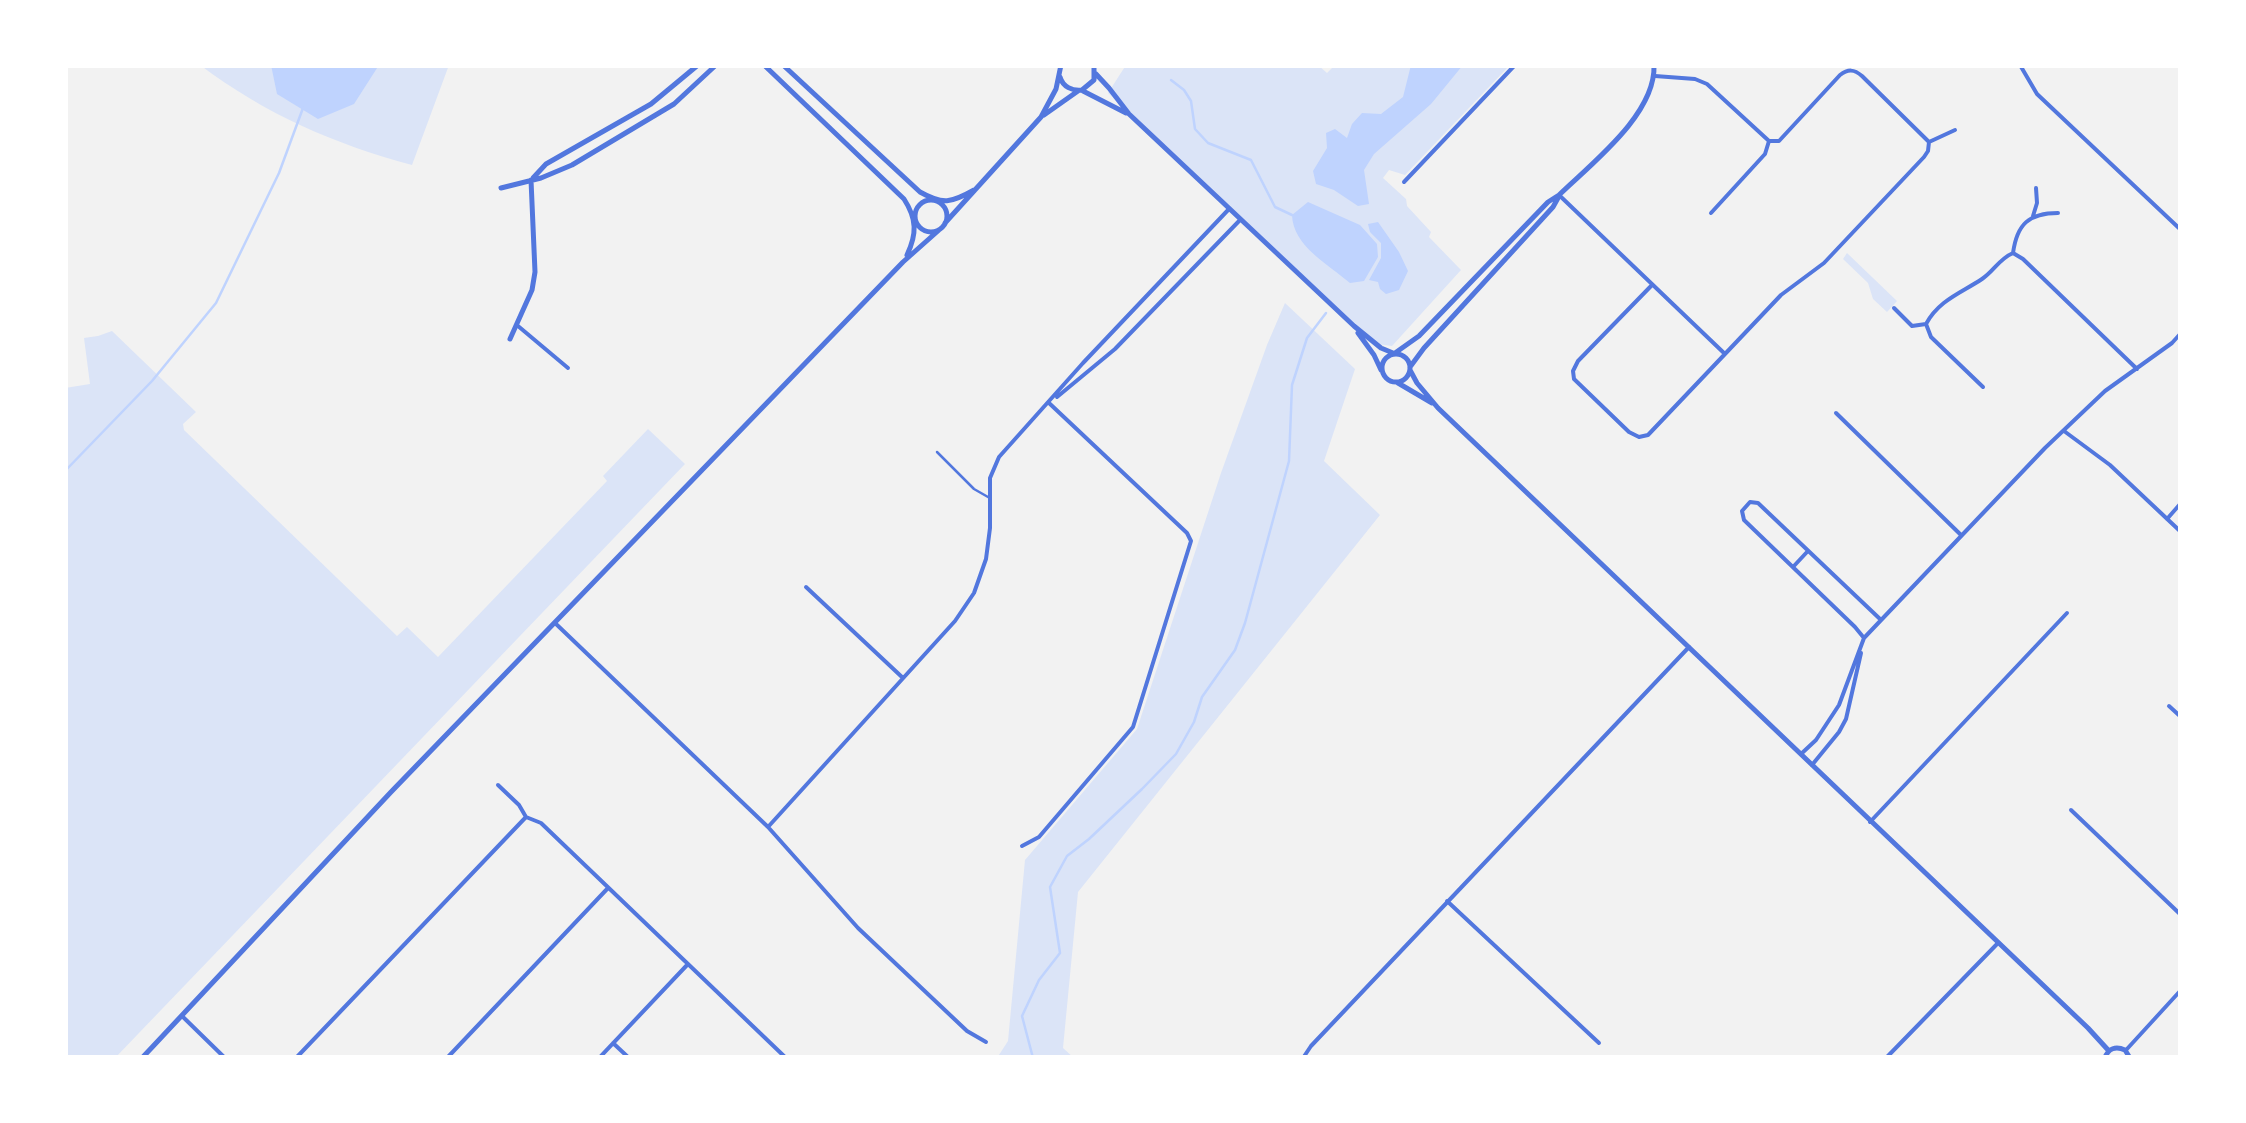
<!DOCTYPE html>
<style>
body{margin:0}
#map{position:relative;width:2246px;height:1123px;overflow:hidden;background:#f2f2f2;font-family:Montserrat,sans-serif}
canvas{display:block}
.frame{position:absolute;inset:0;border:68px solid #fff;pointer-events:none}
</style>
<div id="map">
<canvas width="2246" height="1123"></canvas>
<div class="frame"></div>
</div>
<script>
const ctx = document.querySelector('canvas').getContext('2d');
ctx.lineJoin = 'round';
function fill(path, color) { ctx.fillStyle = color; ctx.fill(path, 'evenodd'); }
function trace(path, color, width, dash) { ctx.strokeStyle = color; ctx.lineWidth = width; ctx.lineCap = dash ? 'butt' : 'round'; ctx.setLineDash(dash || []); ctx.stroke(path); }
fill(new Path2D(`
 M200 65H449L412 165C334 144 265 114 200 65Z
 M1126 65H1318L1327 73 1335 65H1510L1405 175 1389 170 1383 178 1406 199 1407 206 1431 232 1429 237 1461 270 1392 346 1377 344 1108 93Z
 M1847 253 1897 301 1887 312 1873 299 1868 283 1843 259Z
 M1285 303 1355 369 1324 461 1380 515 1078 892 1063 1048 1074 1058H997L1008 1041 1025 860 1137 729 1221 473 1267 345Z
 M112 331 196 412 183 424 184 430 397 636 407 627 438 657 607 481 603 476 648 429 685 464 115 1058H65V388L90 384 84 338 98 336Z`), '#dbe4f7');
fill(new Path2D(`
 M271 65H379L354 104 318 119 277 94Z
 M1411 65H1463L1431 104 1374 154 1364 170 1369 204 1358 206 1334 190 1316 184 1313 171 1327 148 1326 133 1335 129 1347 138 1352 124 1362 113 1381 114 1403 97Z
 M1308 202 1360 225 1377 244 1378 257 1364 281 1350 283C1328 264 1293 246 1292 215Z
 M1378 222 1399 252 1408 271 1399 290 1386 294 1380 289 1378 282 1369 280 1381 258V243L1370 232 1368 224Z`), '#bfd3fe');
trace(new Path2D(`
 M1171 80 1184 90 1191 101 1195 129 1208 143 1251 160 1275 207 1292 215
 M65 471 152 381 216 303 279 173 303 108
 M1033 1058 1022 1016 1039 980 1060 953 1050 887 1067 856 1089 839 1142 789 1176 754 1194 722 1202 697 1235 650 1245 623 1289 461 1292 385 1307 338 1326 313`), '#bfd3fe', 2.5);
trace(new Path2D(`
 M937 452 974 489 988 497`), '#5277de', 2.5);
trace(new Path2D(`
 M2020 65 2037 94 2181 230
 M1655 76 1695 79 1707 84 1769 141H1779L1840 75C1848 69 1854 69 1862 76L1928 141
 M1404 182 1515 65
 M1559 195 1725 354 1781 295 1824 263 1924 157 1928 151 1929 142 1955 130
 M1711 213 1765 154 1769 141
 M2033 216 2037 203 2036 188
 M2013 253C2017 224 2029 213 2058 213
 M1652 285 1578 361 1573 371 1574 379 1629 432 1639 437 1648 435 1725 354
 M1894 308 1912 326 1926 324
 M518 326 568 368
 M1983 387 1931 337 1926 324C1939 300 1961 293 1982 279 1994 271 1999 259 2013 253L2023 259 2137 369
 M1057 397 1115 349 1240 220
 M1836 413 1961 535
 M2064 431 2110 465 2181 532
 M2167 519 2181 503
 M1793 567 1807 552
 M806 587 903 678
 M555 623 768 827 858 928 967 1031 986 1042
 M1864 638 1855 627 1744 520 1742 511 1750 502 1758 503 1880 619
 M2169 706 2181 717
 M1801 754 1816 740 1839 705 1864 638 2045 448 2105 391 2172 343 2181 333
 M1812 765 1839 732 1846 719 1861 653
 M498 785 519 805 526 817 541 823 786 1058
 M2071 810 2181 915
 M1870 822 2067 613
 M768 827 955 621 974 593 986 559 990 528V478L999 457 1083 363 1229 209
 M1022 846 1039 837 1133 727 1191 541 1187 533 1049 403
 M1447 901 1599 1043
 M182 1016 225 1058
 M613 1043 629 1058
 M2127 1049 2181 990
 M296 1058 526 817
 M447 1058 608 888
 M599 1058 688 964
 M1303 1058 1311 1046 1689 647
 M1886 1058 1998 943`), '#5277de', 4);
trace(new Path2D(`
 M764 65 904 199C917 219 917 234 907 255
 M783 65 920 192C943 205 951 203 974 190
 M1096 74 1109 88 1129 114 1354 326 1381 348 1393 353
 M1060 77C1063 87 1072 91 1082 90L1094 80V65
 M1083 91 1126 113
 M1044 115 1078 91
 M533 178 546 164 651 104 698 65
 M501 188 541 178 572 165 674 104 716 65
 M915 216a16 16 0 1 1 32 0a16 16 0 1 1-32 0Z
 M945 223 1041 117 1056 89 1061 65
 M1358 333 1374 355 1381 370
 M510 339 532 290 535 272 531 180
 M1395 353 1419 336 1548 202 1559 195C1592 163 1656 114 1654 65
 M1382 368a14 14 0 1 1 28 0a14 14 0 1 1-28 0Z
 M1410 367 1424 348 1553 207 1558 198
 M1410 370 1417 383 1438 408 2088 1028 2109 1051
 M1398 383 1432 403
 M142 1058 391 792 903 262 939 230
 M2105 1058C2108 1048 2116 1046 2125 1050L2130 1058`), '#5277de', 5);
</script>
